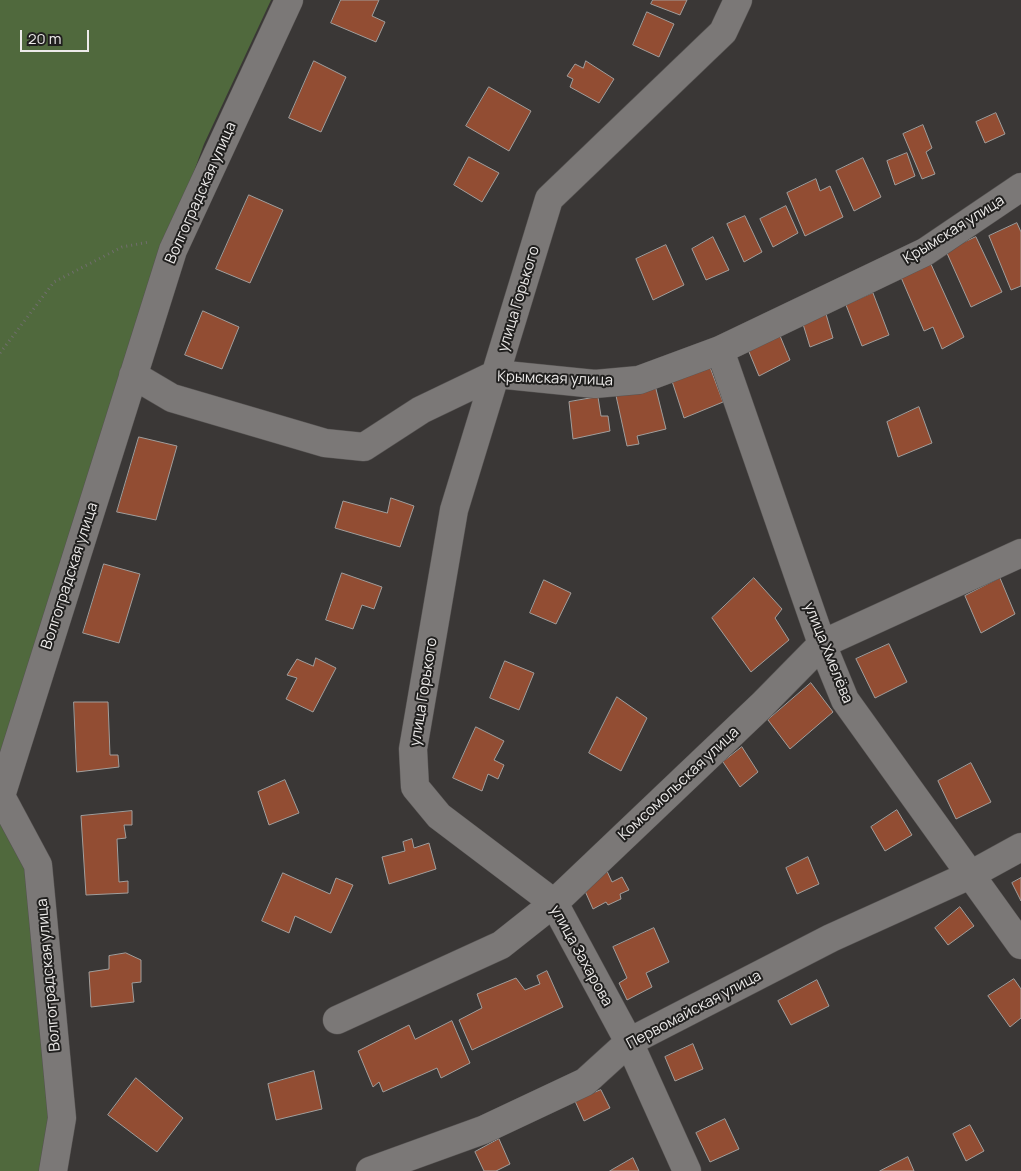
<!DOCTYPE html>
<meta charset="utf-8">
<style>
body{margin:0}
#map{position:relative;width:1021px;height:1171px;overflow:hidden;background:#3a3736;font-family:Manrope,sans-serif}
canvas{display:block}
.scale{position:absolute;left:20px;top:30px;width:69px;height:22px;box-sizing:border-box;border:2px solid #edebea;border-top:0;padding-left:6px;font-size:15px;line-height:18px;white-space:nowrap;color:#edebea;-webkit-text-stroke:4px #201f1e;paint-order:stroke}
</style>
<div id="map">
<canvas width="1021" height="1171"></canvas>
<div class="scale">20 m</div>
</div>
<script>
const ctx = document.querySelector('canvas').getContext('2d');
ctx.lineJoin = 'round';
function fill(path, color) { ctx.fillStyle = color; ctx.fill(path, 'evenodd'); }
function trace(path, color, width, dash) { ctx.strokeStyle = color; ctx.lineWidth = width; ctx.lineCap = dash ? 'butt' : 'round'; ctx.setLineDash(dash || []); ctx.stroke(path); }
function label(font, color, halo, rows, align = 'center') {
  ctx.font = font + ' Manrope,sans-serif'; ctx.lineWidth = 4; ctx.setLineDash([]); ctx.textBaseline = 'middle'; ctx.strokeStyle = halo; ctx.fillStyle = color; for (const [text, x, y, turn = 0] of rows) {
    ctx.save(); ctx.translate(x, y); ctx.rotate((+turn || 0) * Math.PI / 180); ctx.textAlign = isNaN(turn) ? turn : align; if (halo) ctx.strokeText(text, 0, 0); ctx.fillText(text, 0, 0); ctx.restore();
  }
}
fill(new Path2D(`
 M0 0H271L204 144 144 308 5 746 0 751Z
 M0 821 29 875 53 1171H0Z`), '#50693d');
const building = new Path2D(`
 M341 0H379L372 16 385 22 376 42 331 23Z
 M653 0H687L680 15 651 4Z
 M647 12 674 24 659 57 633 45Z
 M314 61 346 77 321 132 289 118Z
 M586 61 614 79 599 103 570 87 573 79 567 76 575 64 583 68Z
 M489 87 531 111 509 151 466 126Z
 M996 113 1005 134 985 143 976 122Z
 M923 125 932 148 926 152 935 174 922 179 903 134Z
 M907 153 915 176 895 185 887 161Z
 M469 157 499 173 482 202 454 185Z
 M863 158 881 197 854 211 836 171Z
 M816 179 820 191 830 186 843 217 805 236 787 193Z
 M249 195 283 210 250 283 216 269Z
 M786 206 798 233 773 247 760 219Z
 M745 216 762 252 744 262 727 224Z
 M1017 223 1021 232V286L1011 290 989 236Z
 M713 237 729 270 706 280 692 249Z
 M976 237 1002 292 971 307 946 251Z
 M666 245 684 285 653 300 636 259Z
 M930 262 964 337 942 349 933 327 924 331 900 275Z
 M873 293 889 335 862 346 846 305Z
 M203 311 239 327 222 369 185 355Z
 M826 314 833 338 810 347 803 324Z
 M778 331 790 360 759 376 747 347Z
 M710 367 723 402 684 418 672 381Z
 M654 381 666 429 637 436 639 444 627 446 615 391Z
 M598 397 601 416H608L610 431 573 439 569 402Z
 M919 407 932 443 898 457 887 422Z
 M139 437 177 446 156 520 117 512Z
 M391 498 414 506 400 547 335 528 343 501 387 513Z
 M104 564 140 574 119 643 83 633Z
 M342 573 382 587 374 609 362 605 353 629 326 620Z
 M754 578 782 609 775 618 789 640 751 672 712 618Z
 M1000 578 1015 614 981 633 965 596Z
 M544 580 571 593 556 624 530 613Z
 M889 644 907 682 875 698 856 659Z
 M316 658 336 668 313 712 286 699 297 678 287 675 297 659 313 666Z
 M505 661 534 673 519 710 490 698Z
 M811 683 833 712 790 749 768 720Z
 M617 697 647 718 621 771 589 753Z
 M74 702H108L110 755H118L119 767 77 772Z
 M476 727 504 741 494 760 504 765 498 779 488 774 482 791 453 778Z
 M742 747 758 772 740 787 723 762Z
 M971 763 991 802 956 819 938 781Z
 M285 780 299 813 269 825 258 792Z
 M897 810 912 835 885 851 871 827Z
 M132 811V825H124L126 838 117 839 119 882 128 881V893L86 895 81 816Z
 M412 839 414 848 429 843 436 869 389 884 382 857 405 851 403 842Z
 M808 857 819 884 797 894 786 868Z
 M606 869 612 882 622 877 629 890 620 894 621 899 608 905 606 902 593 909 581 882Z
 M283 873 330 894 336 878 353 885 331 933 295 916 289 933 262 921Z
 M1021 878V901L1012 883Z
 M960 907 974 926 948 945 935 928Z
 M654 928 669 962 646 973 652 987 627 1000 619 983 627 978 613 947Z
 M126 953 141 960V982L132 983 134 1002 91 1007 89 972 109 969V956Z
 M547 971 563 1007 472 1050 459 1020 482 1008 477 994 516 978 525 990 540 984 537 976Z
 M1014 979 1021 989V1018L1010 1027 988 996Z
 M817 980 829 1006 791 1025 778 1001Z
 M452 1021 470 1063 441 1078 437 1068 383 1092 379 1082 373 1087 358 1051 409 1025 415 1039Z
 M693 1044 703 1069 675 1081 665 1057Z
 M314 1071 322 1109 276 1120 268 1084Z
 M136 1078 183 1118 157 1152 108 1115Z
 M601 1090 610 1108 584 1121 575 1101Z
 M725 1119 739 1149 710 1162 696 1133Z
 M970 1125 984 1151 966 1161 953 1134Z
 M499 1139 510 1164 496 1171H484L475 1152Z
 M908 1157 914 1171H880Z
 M633 1158 639 1171H610Z`);
fill(building, '#924d33');
trace(building, '#a19e9c', 1);
const minor = new Path2D(`
 M720 350 822 644 845 700 1021 945
 M133 375 172 398 325 443 364 447 421 410 496 374 595 384 639 380 720 350 925 252 1021 187
 M337 1020 501 945 554 903 762 705 822 644 1021 553
 M53 1171 62 1118 38 865 1 796 173 250 289 0
 M370 1171 483 1130 585 1082 629 1042 831 938 970 875 1021 847
 M687 1171 629 1042 554 903 439 816 415 787 413 749 454 510 549 199 723 32 738 0`);
trace(minor, '#565352', 29);
trace(new Path2D(`
 M0 353 54 282 122 247 149 242`), '#706e6d', 3, [1, 4]);
trace(minor, '#7b7877', 28);
label('15px', '#edebea', '#201f1e', [
 ["Волгоградская улица",201,193,-66],
 ["Крымская улица",954,230,-32],
 ["улица Горького",519,299,-73],
 ["Крымская улица",555,379,2],
 ["Волгоградская улица",70,576,-72],
 ["улица Хмелёва",828,653,68],
 ["улица Горького",424,692,-81],
 ["Комсомольская улица",679,784,-43],
 ["улица Захарова",581,956,61],
 ["Волгоградская улица",49,975,-95],
 ["Первомайская улица",694,1010,-28]
]);
</script>
